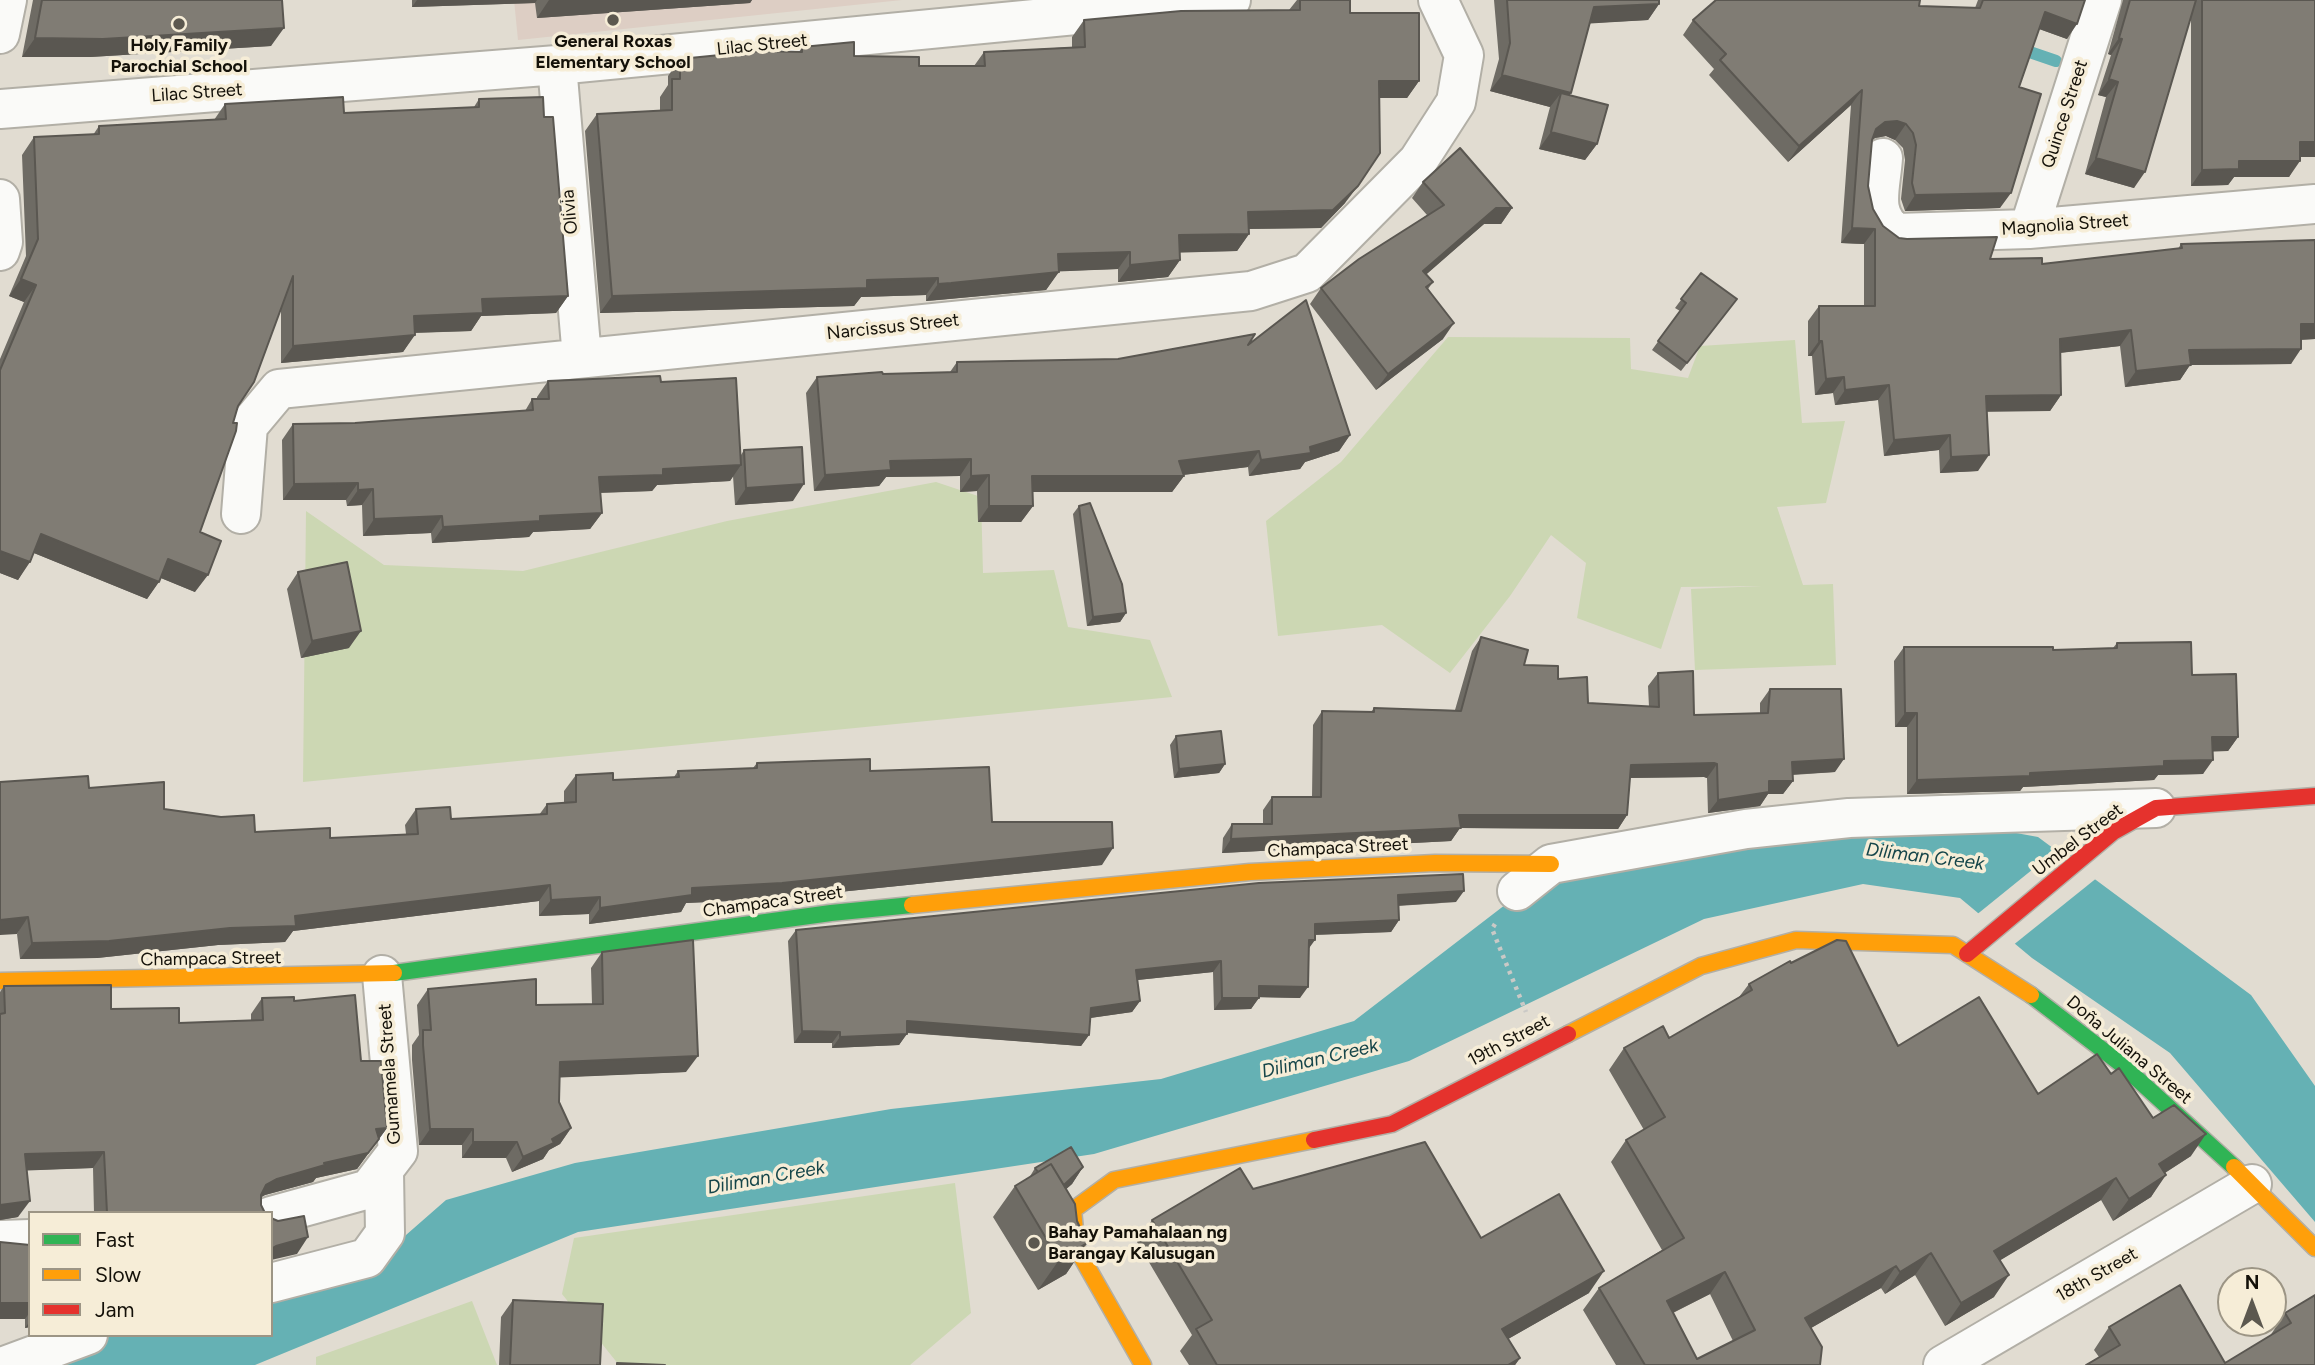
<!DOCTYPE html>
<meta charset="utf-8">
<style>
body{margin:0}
#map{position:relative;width:2315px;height:1365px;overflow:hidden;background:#e1dcd1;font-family:Figtree,sans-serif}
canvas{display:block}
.legend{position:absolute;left:28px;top:1211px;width:245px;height:126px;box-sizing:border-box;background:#f6edd7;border:2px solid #9c9585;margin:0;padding:9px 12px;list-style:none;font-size:21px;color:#141109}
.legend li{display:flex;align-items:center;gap:14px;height:35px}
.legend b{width:35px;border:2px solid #9c9585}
.north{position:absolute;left:2217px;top:1267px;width:70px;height:70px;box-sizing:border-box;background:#f6edd7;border:2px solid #9c9585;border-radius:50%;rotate:0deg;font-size:19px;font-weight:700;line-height:28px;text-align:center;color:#141109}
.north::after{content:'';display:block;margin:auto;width:24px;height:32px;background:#5c584f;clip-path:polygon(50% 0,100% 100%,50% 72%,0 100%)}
</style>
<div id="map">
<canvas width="2315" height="1365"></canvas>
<ul class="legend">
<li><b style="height:9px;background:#30b455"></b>Fast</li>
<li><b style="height:9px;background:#ff9f0a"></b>Slow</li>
<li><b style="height:9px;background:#e5322d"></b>Jam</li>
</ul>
<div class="north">N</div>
</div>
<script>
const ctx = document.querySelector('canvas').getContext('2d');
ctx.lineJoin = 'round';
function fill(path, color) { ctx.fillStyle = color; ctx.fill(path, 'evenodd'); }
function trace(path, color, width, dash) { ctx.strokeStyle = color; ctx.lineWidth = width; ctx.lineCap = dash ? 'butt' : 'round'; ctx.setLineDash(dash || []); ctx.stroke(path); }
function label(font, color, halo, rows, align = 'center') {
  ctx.font = font + ' Figtree,sans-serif'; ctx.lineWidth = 7; ctx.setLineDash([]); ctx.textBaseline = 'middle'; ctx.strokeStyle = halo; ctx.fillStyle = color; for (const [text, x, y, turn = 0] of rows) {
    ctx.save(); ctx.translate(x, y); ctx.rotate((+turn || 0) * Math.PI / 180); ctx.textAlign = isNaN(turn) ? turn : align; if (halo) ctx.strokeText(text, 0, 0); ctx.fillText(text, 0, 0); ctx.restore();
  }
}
fill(new Path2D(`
 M514 0H902L518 40Z`), '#ddcec4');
fill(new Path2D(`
 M1448 337 1630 338 1631 369 1688 378 1700 346 1795 340 1802 423 1845 421 1826 503 1777 507 1803 585 1833 584 1836 665 1695 670 1691 589 1762 586 1681 587 1661 649 1577 618 1586 563 1551 535 1510 596 1450 673 1382 625 1278 636 1266 521 1341 462Z
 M936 482 981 497 983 573 1054 570 1068 627 1150 640 1172 697 303 782 306 511 384 565 523 571 727 521Z
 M955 1183 971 1313 910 1365H619L562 1294 574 1238Z
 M472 1301 497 1365H316V1357Z`), '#ccd7b3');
fill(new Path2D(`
 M1967 824 2038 837 2251 995 2315 1086V1222L2170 1053 2032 958 1960 898 1863 884 1704 919 1409 1061 1094 1154 578 1232 255 1365H23L113 1335H271V1291L374 1263 446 1200 575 1163 891 1109 1161 1079 1354 1021 1527 888 1815 825Z`), '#65b1b4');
fill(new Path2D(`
 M2059 848 2098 877 2012 946 1975 916Z`), '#e1dcd1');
trace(new Path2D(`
 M2015 47 2056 61`), '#65b1b4', 12);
const street = new Path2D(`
 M0 34 7 0
 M557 65 582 358
 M0 109 557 65 1231 0
 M1883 158C1881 189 1870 213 1896 233L2029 229 2315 204
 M0 199 3 242 0 251
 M2029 229 2102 0
 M241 514 248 426 279 389 1251 291 1307 273 1418 161 1456 102 1464 55 1438 0
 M1517 891 1551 864 1746 829 1849 818 2156 808
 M271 1216 369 1189 398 1151 382 975
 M0 1240 30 1239
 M271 1283 367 1258 385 1233 384 1172
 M7 1365 88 1335
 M1943 1365 2252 1184`);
const fast = new Path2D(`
 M394 973 831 913 912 905
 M2031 995 2121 1064 2234 1167`);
const slow = new Path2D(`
 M912 905 1250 872 1435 863 1551 864
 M0 981 394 973
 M1568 1034 1701 966 1796 940 1953 945 2031 995
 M2234 1167 2315 1248
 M1143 1365 1077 1249 1073 1210 1114 1180 1314 1140`);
const jam = new Path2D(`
 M1967 954 2113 832 2156 808 2315 796
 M1314 1140 1392 1124 1568 1034`);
trace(street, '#b2afa6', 42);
trace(fast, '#b2afa6', 19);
trace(slow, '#b2afa6', 19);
trace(jam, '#b2afa6', 19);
trace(new Path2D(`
 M1495 924 1492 929 1526 1012`), '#cac9c6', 4.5, [3.5, 5]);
trace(street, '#fafaf8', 38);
trace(fast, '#30b455', 16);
trace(slow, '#ff9f0a', 16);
trace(jam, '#e5322d', 16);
fill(new Path2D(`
 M33 0H282L271 46 90 57H22Z
 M412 0H752L750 3 537 18 535 3 412 7Z
 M1297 0H1350V13L1419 81 1407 98H1379L1345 203 1321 228 1249 229V234L1237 251 1180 252V260L1168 277 1118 282V269L1059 271 1046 290 939 300 926 301V295L861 297 854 306 600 313 585 131 597 114 660 111V97L668 85V76L680 59 799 52 802 47 919 66H974L984 52 1072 47V37L1084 20 1289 10Z
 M1494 0H1659V4L1648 20 1590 23 1570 95 1597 144 1585 160 1539 149 1550 107 1490 91 1499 59Z
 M1978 0H2085L2067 39 2039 29 2019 87 2000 208 1905 211 1901 199 1905 160 1903 148 1895 140 1886 136 1875 138 1872 140 1868 186 1873 209 1883 226 1899 238 1990 259 2042 264 2178 249 2181 244 2315 240V339L2301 340 2291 364 2190 365 2180 380 2125 387 2120 346 2060 353 2061 395 2050 411H1987L1978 471 1940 473 1939 450 1884 456 1878 400 1835 405 1833 393 1815 395 1812 356H1808V321L1819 306H1864V244L1841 243 1851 105 1788 162 1709 75 1714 69 1683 35 1693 20 1919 6 1975 8Z
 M2123 0H2315V157H2300L2289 177H2234L2228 185 2191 186V18L2134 188 2085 174 2106 97 2098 95 2111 55 2108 54Z
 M479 99 544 117 568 296 556 313 481 316 471 331 415 333 403 352 281 363V309L238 406 200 532 195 592 161 578 147 599 34 553 18 580 0 573V359L24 302 9 296 26 256 22 155 34 137 93 135 99 126 214 120 225 104 344 113 474 107Z
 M1423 182 1512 208 1501 224H1484L1426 274 1433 282 1428 289 1443 339 1376 390 1310 304 1321 288 1427 215 1412 198Z
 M1701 273 1737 299 1681 371 1652 350 1680 311 1675 308Z
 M1248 345 1350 435 1339 451 1305 462 1300 469 1249 476 1248 467 1183 475 1184 476 1172 492H1032L1033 506 1021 522H978L977 491 960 492V476L886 477 879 486 814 491 806 393 817 377 950 372 957 362 1118 359Z
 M548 381 661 382 741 455 744 450 793 501 735 505 733 476 730 481 657 485 652 491 600 493 602 513 590 529 533 532 529 537 432 543 431 533 363 536 362 505 347 506 346 500H283L282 440 293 424 355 423 525 411 532 399H537V397Z
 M1079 506 1126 613 1120 622 1087 626 1073 514Z
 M298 572 349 648 301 658 287 589Z
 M1481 637 1524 665 1558 679 1588 703 1649 707 1648 686 1658 673 1694 715 1760 713V703L1770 689 1835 772 1793 775V781L1783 794H1768L1760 806 1708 813 1707 778 1704 777 1630 778 1627 815 1618 829 1460 828 1451 841 1222 853 1223 838 1232 824H1263V810L1272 797H1312L1313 725 1322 711 1371 712 1374 708 1455 710 1472 651Z
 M2117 643 2192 675 2238 737 2228 751H2212L2203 774 2158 775 2154 780 2023 787 2020 791 1907 794V727H1895L1894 661 1904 647 2053 650 2113 648Z
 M1176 736 1225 764 1219 773 1174 778 1170 745Z
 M757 763 870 771 992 822 1102 865 771 899 686 903 681 912 589 924V914L539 916V901L293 931 285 942 218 945 97 958 20 959 17 934 89 788 164 809 255 832 330 838 406 834 405 825 416 809 451 819 539 815 547 804 564 803V791L576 775 613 780 674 777 678 771 753 768Z
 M1456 902 1398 906 1399 920 1391 932 1315 935 1309 948 1300 998 1259 997 1251 1009 1214 1010 1213 972 1137 980 1140 1001 1132 1012 1090 1018 1089 1035 1081 1046 907 1033 899 1045 832 1048V1043H794L788 941 796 930Z
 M602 952 686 1072 560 1077 559 1102 571 1128 560 1144 549 1150 543 1159 512 1172 506 1158H462V1145H419L412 1060V1045L419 1035 417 1005 428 989 536 1005 592 1004 591 968Z
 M1791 963 1898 1046 2038 1094 2111 1074 2191 1156 2165 1173 2151 1197 2113 1221 2101 1200 2000 1260 1994 1297 1945 1326 1915 1275 1885 1294 1881 1288 1811 1328 1820 1365H1616L1583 1310 1599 1288 1662 1250 1611 1162 1626 1140 1644 1130 1609 1070 1624 1048 1669 1038 1739 997 1749 984ZM1710 1294 1733 1341 1697 1359 1673 1313Z
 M4 986 179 1023 251 1021V1014L262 998 294 1001 361 1061 387 1128 357 1169 316 1178 313 1182 265 1195 261 1197V1205L265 1213H94L93 1168 27 1170 18 1217 0 1220V992Z
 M1083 1167 1072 1184 1066 1189 1077 1221 1087 1243 1066 1274 1038 1290 993 1217 1015 1186 1029 1178 1035 1168Z
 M1253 1189 1481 1238 1589 1293 1508 1339 1520 1358 1515 1365H1189L1180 1351 1192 1335 1137 1242 1152 1220Z
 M30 1245V1327L25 1328V1319H0Z
 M513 1300 600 1365H499L501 1317Z
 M2285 1313 2315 1365H2086L2099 1357 2094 1350 2109 1327 2225 1363 2270 1336Z`), '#6e6b64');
fill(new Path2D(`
 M417 0H537L535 3 412 7Z
 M549 0H752L750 3 537 18Z
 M1659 4 1648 20 1582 24 1594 7Z
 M2045 12 2077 24 2067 39 2034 27Z
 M284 28 271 46 90 57H22L35 38Z
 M2119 38 2122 39 2111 55 2108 54Z
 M1502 75 1571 93 1560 110 1561 93 1550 107 1490 91Z
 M2109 79 2118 82 2106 97 2098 95Z
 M1379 81H1419L1407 98H1367Z
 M1862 90 1851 105 1788 162 1799 146Z
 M1897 121 1906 124 1895 140 1886 136 1875 138 1866 145 1876 129 1885 122Z
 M1551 132 1597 144 1585 160 1539 149Z
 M2300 142H2315V157H2289Z
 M2096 158 2145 172 2134 188 2085 174Z
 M2239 161H2300L2289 177H2234L2228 185 2191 186 2202 170Z
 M1358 186 1345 203 1321 228 1236 229 1248 212Z
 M2011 193 2000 208 1905 211 1915 195Z
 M1496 208H1512L1501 224H1484L1412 287 1423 271Z
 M1852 228 1875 229 1864 244 1841 243Z
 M1249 234 1237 251 1167 253 1179 235Z
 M1130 252 1118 269 1046 272 1058 254Z
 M1180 260 1168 277 1118 282 1130 265Z
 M1059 272 1046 290 926 301 938 284Z
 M938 278 926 295 861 297 854 306 600 313 612 296 867 280Z
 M21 279 36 285 24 302 9 296Z
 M568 296 556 313 481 316 471 331 402 333 414 316 482 299Z
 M1454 323 1443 339 1376 390 1388 374Z
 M2301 324H2315V339L2290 340Z
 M2131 330 2120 346 2049 354 2060 339Z
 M415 335 403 352 281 363 293 346Z
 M1819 341H1822L1812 356H1808Z
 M2301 349 2291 364 2190 365 2180 380 2125 387 2136 371 2189 350Z
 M1844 377 1833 393 1815 395 1826 379Z
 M1889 385 1878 400 1835 405 1845 390Z
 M2061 395 2050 411 1975 412 1986 396Z
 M1350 435 1339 451 1305 462 1300 469 1249 476 1261 460 1310 447Z
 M1950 435 1939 450 1884 456 1894 440Z
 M1259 451 1248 467 1174 476H1184L1172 492H1021L1032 476 1179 461Z
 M1989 455 1978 471 1940 473 1951 457Z
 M971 459 960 476 886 477 879 486 814 491 825 475 890 461Z
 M741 465 730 481 657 485 652 491 588 493 599 477 663 469Z
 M989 475 977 491 960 492 971 476Z
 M358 483 346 500H283L294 484Z
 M804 484 793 501 735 505 746 488Z
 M373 489 362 505 347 506 358 490Z
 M989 506H1033L1021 522H978Z
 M602 513 590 529 533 532 529 537 432 543 443 527 540 516Z
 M442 516 431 533 363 536 374 519Z
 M41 534 159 582 147 599 29 551Z
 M0 551 30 562 18 580 0 573Z
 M168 559 208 575 195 592 156 576Z
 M1126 613 1120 622 1087 626 1093 617Z
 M361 631 349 648 301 658 312 641Z
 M1905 713H1917L1907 727H1895Z
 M2212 737H2238L2228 751 2202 752Z
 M1844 759 1835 772 1783 775 1792 762Z
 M2213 760 2203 774 2158 775 2154 780 2023 787 2020 791 1907 794 1917 780 2030 773 2164 761Z
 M1714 763 1717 764 1707 778 1704 777 1622 778 1631 765Z
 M1225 764 1219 773 1174 778 1179 769Z
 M1769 781H1793L1783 794H1768L1760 806 1708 813 1718 800Z
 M1459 815H1627L1618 829 1460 828 1451 841 1222 853 1231 839Z
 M1113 848 1102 865 771 899 686 903 681 912 589 924 600 908 692 888Z
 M550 885 539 901 293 931 285 942 218 945 97 958 20 959 32 943 295 916Z
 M1464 891 1456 902 1390 906 1398 895Z
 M600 897 589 914 539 916 551 900Z
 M28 917 17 934 0 935V920Z
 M1399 920 1391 932 1307 935 1315 924Z
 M1309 940H1315L1307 951Z
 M1221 961 1213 972 1128 981 1136 970Z
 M1259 986 1308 987 1300 998 1251 997Z
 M1222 998H1259L1251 1009 1214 1010Z
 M1140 1001 1132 1012 1083 1019 1091 1008Z
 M907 1021 1089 1035 1081 1046 899 1032Z
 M802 1031 840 1032 832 1043H794Z
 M907 1034 899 1045 832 1048 840 1037Z
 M698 1056 686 1072 549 1078 560 1062Z
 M387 1128 357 1169 316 1178 313 1182 265 1195 255 1201 266 1185 277 1179 324 1163 376 1129Z
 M571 1128 560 1144 549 1150 543 1159 512 1172 523 1157Z
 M430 1129H473L462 1145H419Z
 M2206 1134 2191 1156 2144 1186 2159 1164Z
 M473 1142H517L506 1158H462Z
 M104 1152 93 1168 14 1171 25 1154Z
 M1083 1167 1072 1184 1053 1201 1065 1184Z
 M2166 1175 2151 1197 2113 1221 2129 1199Z
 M2116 1178 2101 1200 1979 1273 1994 1251Z
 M30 1201 18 1217 0 1220V1205Z
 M308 1237 297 1254 271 1260V1249L276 1246Z
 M1087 1243 1066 1274 1038 1290 1059 1260Z
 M1931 1253 1915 1275 1885 1294 1900 1272Z
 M1896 1266 1881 1288 1790 1340 1805 1318Z
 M1604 1271 1589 1293 1487 1351 1502 1329Z
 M1725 1272 1710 1294 1652 1323 1667 1301Z
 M2009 1275 1994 1297 1945 1326 1961 1303Z
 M0 1303H30V1312L25 1319H0Z
 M30 1321V1327L25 1328Z
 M1520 1358 1515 1365H1508Z`), '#5a5751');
const building = new Path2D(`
 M42 0H282L284 28 103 39 35 38Z
 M1300 0H1350V13H1419V81H1379L1380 153 1358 186 1333 210 1248 212 1249 234 1179 235 1180 260 1130 265V252L1058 254 1059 272 951 283 938 284V278L867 280V288L612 296 597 114 672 110V79H680V59L760 51 802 52V47L854 42V56L919 57V66H985L984 52 1085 47 1084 20 1181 11 1300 10Z
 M1507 0H1659V4L1594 7 1571 93 1502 75 1510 43Z
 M1716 0H1920L1919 6 1980 8 1983 0H2085L2077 24 2045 12 2019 87 2041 94 2011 193 1915 195 1912 183 1916 145 1913 133 1906 124 1897 121 1885 122 1876 129 1872 140 1868 186 1873 209 1883 226 1899 238 1907 239 1997 237 1990 259 2042 258V264L2182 248 2181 244 2315 240V324H2301V349L2189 350 2191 365 2136 371 2131 330 2060 339 2061 395 1986 396 1989 455 1951 457 1950 435 1894 440 1889 385 1845 390 1844 377 1826 379 1822 341H1819V306H1875V229L1852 228 1862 90 1799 146 1720 60 1726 54 1693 20Z
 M2130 0H2196L2145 172 2096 158 2118 82 2109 79 2122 39 2119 38Z
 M2202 0H2315V142H2300V161H2239V169L2202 170Z
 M1561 93 1608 105 1597 144 1551 132Z
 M343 97 344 113 479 107V99L543 97 544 117H553L568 296 482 299 483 313 414 316 415 335 293 346V276L254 382 238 406 233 423H237L236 431 200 532 221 541 208 575 168 559 159 582 41 534 30 562 0 551V370L36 285 21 279 38 239 34 137 99 134V126L226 119 225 104Z
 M1460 148 1512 208H1496L1423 271 1433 282 1426 287 1454 323 1388 374 1321 288 1359 259 1444 205 1423 182Z
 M1701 273 1737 299 1687 363 1658 341 1686 303 1681 299Z
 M1306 300 1350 435 1310 447 1311 453 1261 460 1259 451 1179 461 1184 476H1032L1033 506H989V475L971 476V459L890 461 891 470 825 475 817 377 882 372 883 374 957 372V362L1118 359 1255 334 1248 345Z
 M660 376 661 382 736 378 741 465 663 469V475L599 477 602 513 540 516V521L443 527 442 516 374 519 373 489 358 490V483L294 484 293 424 355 423 533 410 532 399H549L548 381Z
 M802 447 804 484 746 488 744 450Z
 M1090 503 1122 584 1126 613 1093 617 1079 506Z
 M347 562 361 631 312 641 298 572Z
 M1481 637 1528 650 1524 665 1558 666V679L1587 677 1588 703 1659 707 1658 673 1693 671 1694 715 1768 713 1770 689H1841L1844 759 1792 762 1793 781H1769V792L1718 800 1717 764 1714 763 1631 765 1627 815H1459L1461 828 1231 839 1232 824H1272V797H1321L1322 711 1374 712V708L1461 711Z
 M2191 642 2192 675 2236 674 2238 737H2212L2213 760 2164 761V766L2030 773V776L1917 780V713H1905L1904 647H2053V650L2117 648V643Z
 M1221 731 1225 764 1179 769 1176 736Z
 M870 759V771L989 767 992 822H1112L1113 848 782 883 692 888V895L600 908V897L551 900 550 885 295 916 296 926 230 928 109 941 32 943 28 917 0 920V782L88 776 89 788 164 782V809L221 817 254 815 255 832 330 828V838L418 834 416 809 450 807 451 819 547 814V804L576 802V775L613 773V780L679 777 678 771 757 768V763Z
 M1463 874 1464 891 1398 895 1399 920 1315 924V940H1309L1308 987 1259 986V998H1222L1221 961 1136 970 1140 1001 1091 1008 1089 1035 907 1021V1034L840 1037V1032L802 1031 796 930 1259 883Z
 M693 940 698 1056 560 1062 559 1102 571 1128 552 1139 554 1143 523 1157 517 1142H473V1129H430L423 1045V1030H431L428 989 536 979V1005L603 1004 602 952Z
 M1837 940 1846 941 1898 1046 1979 997 2038 1094 2097 1054 2111 1074 2119 1068 2153 1118 2174 1105 2206 1134 2159 1164 2166 1175 2129 1199 2116 1178 1994 1251 2009 1275 1961 1303 1931 1253 1900 1272 1896 1266 1805 1318 1822 1347 1820 1365H1645L1599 1288 1684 1238 1626 1140 1665 1117 1624 1048 1663 1026 1669 1038 1752 990 1749 984 1790 961 1791 963ZM1725 1272 1755 1330 1697 1359 1667 1301Z
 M111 985V1009L179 1008V1023L263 1020 262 998 294 997V1001L355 995 361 1061H381L387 1128 376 1129 379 1139 368 1153 324 1163 325 1165 277 1179 266 1185 261 1195V1205L265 1213H107L104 1152 25 1154 30 1201 0 1205V1014L5 1013 4 986Z
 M1425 1142 1481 1238 1559 1194 1604 1271 1502 1329 1520 1358 1508 1365H1217L1196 1329 1212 1320 1152 1220 1240 1168 1253 1189Z
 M1071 1147 1083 1167 1065 1184V1187L1051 1164 1038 1172 1035 1168Z
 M1051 1164 1075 1204 1077 1221 1087 1243 1059 1260 1015 1186Z
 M304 1216 308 1237 276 1246 271 1249V1218L278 1221Z
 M0 1242 30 1245V1303H0Z
 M2180 1285 2225 1363 2291 1323 2285 1313 2315 1295V1365H2086L2120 1345 2109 1327Z
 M513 1300 603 1304 600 1365H510Z
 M617 1363 665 1365H617Z`);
fill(building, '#807c74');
trace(building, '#5a5751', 2);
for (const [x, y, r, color] of [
 [613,20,7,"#5c584f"],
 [179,24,7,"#5c584f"],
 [1034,1243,7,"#5c584f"]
]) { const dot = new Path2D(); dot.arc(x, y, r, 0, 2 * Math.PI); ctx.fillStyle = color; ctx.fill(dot); trace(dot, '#f6edd7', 2.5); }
label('bold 18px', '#141109', '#f6edd7', [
 ["General Roxas",613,42],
 ["Elementary School",613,63],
 ["Holy Family",179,46],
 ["Parochial School",179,67],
 ["Bahay Pamahalaan ng",1048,1233,"left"],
 ["Barangay Kalusugan",1048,1254,"left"]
]);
label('18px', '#141109', '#f6edd7', [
 ["Lilac Street",762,45,-6],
 ["Lilac Street",197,93,-4],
 ["Quince Street",2065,114,-72],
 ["Olivia",570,212,-95],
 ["Magnolia Street",2065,225,-4],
 ["Narcissus Street",893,327,-6],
 ["Umbel Street",2078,840,-37],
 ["Champaca Street",1338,848,-3],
 ["Champaca Street",773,902,-8],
 ["Champaca Street",211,959,-1],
 ["19th Street",1509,1041,-28],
 ["Doña Juliana Street",2129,1050,40],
 ["Gumamela Street",390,1074,-94],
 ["18th Street",2097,1275,-30]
]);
label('italic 19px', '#154549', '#f6edd7', [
 ["Diliman Creek",1925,857,7],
 ["Diliman Creek",1320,1059,-13],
 ["Diliman Creek",766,1178,-10]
]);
</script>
